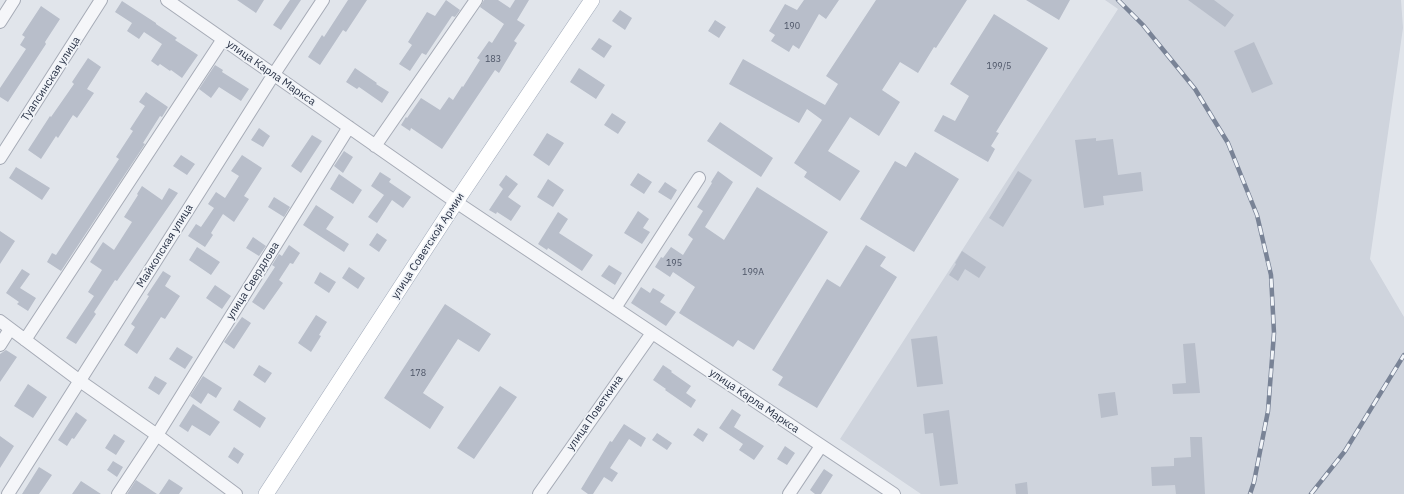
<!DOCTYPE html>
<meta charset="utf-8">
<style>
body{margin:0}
canvas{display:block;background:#e1e5eb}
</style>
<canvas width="1404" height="494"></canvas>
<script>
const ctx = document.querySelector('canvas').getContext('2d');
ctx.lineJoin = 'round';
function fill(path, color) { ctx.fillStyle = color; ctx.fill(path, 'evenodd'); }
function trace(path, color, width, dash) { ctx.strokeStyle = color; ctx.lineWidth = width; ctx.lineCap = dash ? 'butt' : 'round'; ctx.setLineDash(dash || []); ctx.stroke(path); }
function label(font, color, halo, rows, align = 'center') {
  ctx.font = font + ' "IBM Plex Sans",sans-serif'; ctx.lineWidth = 3.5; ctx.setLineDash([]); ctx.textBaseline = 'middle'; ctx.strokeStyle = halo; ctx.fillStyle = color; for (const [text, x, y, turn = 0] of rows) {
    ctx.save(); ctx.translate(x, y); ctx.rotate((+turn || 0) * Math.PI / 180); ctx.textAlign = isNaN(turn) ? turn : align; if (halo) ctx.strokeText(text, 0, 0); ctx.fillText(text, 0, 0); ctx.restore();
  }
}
fill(new Path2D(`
 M1105 0H1401L1403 28 1370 259 1404 317V494H921L840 439 1118 9Z`), '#cfd4dd');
fill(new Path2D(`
 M237 0H264L256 13Z
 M290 0H301L281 30 273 25Z
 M348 0H367L346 32 343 30 320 65 308 57 322 35 324 37Z
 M446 0 460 10 455 17 452 16 426 55 422 53 410 71 399 64 412 45 408 42 427 12 435 16Z
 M484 0H498L510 8 515 0H529L517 20 525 25 514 41 517 43 499 73 495 70 442 149 411 128 410 131 401 125 406 117 407 118 421 98 440 110 449 97 453 100 462 86 463 87 480 60 477 58 489 41 492 43 504 24 480 7Z
 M804 0H839L826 19 819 14 799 49 793 45 789 52 771 41 775 35 769 31 785 4 797 10Z
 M876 0H967L936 48 934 47 918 73 900 62 882 90 900 102 879 136 850 117 828 151 860 171 840 201 804 177 807 172 794 163 822 120 807 109 799 123 729 84 743 59 825 105 838 84 826 76Z
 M1026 0H1070L1059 20Z
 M1188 0H1214L1234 15 1225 27Z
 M122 1 156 23V24L177 38 175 40 198 55 182 78 171 70 170 71 160 64 158 66 151 61 162 44 144 32 139 39 127 31 132 23 115 12Z
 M41 6 60 19 45 42 46 44 8 102 0 97V88L26 49 20 45 25 37 22 35Z
 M620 10 632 18 625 30 612 21Z
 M994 14 1048 48 996 132 999 133 991 146 995 149 988 162 934 131 943 115 955 121 969 96 950 84Z
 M715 20 726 27 719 38 708 31Z
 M599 38 612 46 604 58 591 49Z
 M1254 42 1273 84 1252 93 1234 51Z
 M88 58 101 67 87 89 94 93 77 118 73 115 58 138 56 136 41 159 28 150 50 116 51 117 74 84 72 82Z
 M215 65 223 70 222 72 249 89 241 101 219 87 211 98 199 89Z
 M355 68 377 83 376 84 389 92 382 103 359 87 357 89 346 82Z
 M579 68 605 85 596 99 570 82Z
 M146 92 168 107 162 117 160 116 143 143 145 144 61 271 47 262 52 253 56 255 119 159 116 157 133 131 130 129 145 106 139 102Z
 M612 113 626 122 618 134 604 125Z
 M720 122 773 158 761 177 707 141Z
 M259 128 270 136 263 147 251 140Z
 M547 133 564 143 549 166 533 155Z
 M312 135 322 141 301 173 291 166Z
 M1096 138V141L1113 139 1118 175 1141 172 1143 191 1103 196 1104 205 1084 208 1075 140Z
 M344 151 353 157 343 173 334 166Z
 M915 152 959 179 914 252 860 219 895 161 906 167Z
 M181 155 195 164 187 175 173 166Z
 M242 155 262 168 244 196 249 199 234 222 223 214 211 233 213 235 205 247 188 236 196 224 201 227 214 208 208 204 216 192 225 198 239 176 231 171Z
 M16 167 50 188 42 200 9 178Z
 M718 171 733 182 705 227 724 240 757 187 828 232 754 350 738 340 733 347 679 313 695 287 673 272 670 277 655 267 661 257 663 258 671 247 683 255 693 239 688 235 703 211 697 207 712 183 711 182Z
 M1018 171 1032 180 1003 227 989 218Z
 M380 172 391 179 389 182 411 197 403 208 392 200 377 223 368 217 384 195 371 186Z
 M638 173 652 182 644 194 630 185Z
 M339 174 362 190 353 204 330 189Z
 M506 175 518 184 508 197 521 206 511 221 497 212 496 214 489 210 503 189 499 185Z
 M548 179 564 190 553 207 537 197Z
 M665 182 677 190 671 200 658 192Z
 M142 186 162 200 169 188 178 193 117 281 115 280 94 312 96 314 76 344 66 338 94 296 88 292 102 270 90 262 103 242 114 250 132 222 124 217 138 195 137 194Z
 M274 197 290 207 284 217 268 207Z
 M316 205 334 217 326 229 349 244 344 252 303 225Z
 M638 211 649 219 643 228 650 232 642 244 624 233Z
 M558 212 568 219 559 233 593 255 582 271 548 248 547 250 538 244Z
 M0 231 15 241 0 264Z
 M377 233 387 240 379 252 369 245Z
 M253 237 266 246 259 256 246 248Z
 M289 245 300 253 293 264 290 263 279 280 283 283 264 310 252 302 275 267 272 265 279 254 282 256Z
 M866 245 886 257 880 266 897 277 817 408 778 385 783 377 772 370 827 279 840 287Z
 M197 247 220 262 211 275 189 260Z
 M962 251 986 267 979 278 965 269 958 281 949 275 956 264 955 263Z
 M609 265 622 273 615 285 601 276Z
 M349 267 365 278 358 289 342 278Z
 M22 269 30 274 20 288 36 298 28 311 17 304 19 302 6 293Z
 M163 271 171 276 165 286 180 296 165 319 161 317 137 354 124 345 135 327 131 324 149 296 147 295Z
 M320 272 336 282 329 293 314 283Z
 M215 285 231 296 222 309 206 298Z
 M641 287 650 293 653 288 665 295 660 302 676 312 666 326 631 303Z
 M445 304 491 334 479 352 458 339 423 393 444 407 430 429 384 398Z
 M316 315 327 322 319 335 321 336 311 352 298 343Z
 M242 317 251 323 234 349 224 342Z
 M937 336 943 384 917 387 911 339Z
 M1195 343 1200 393 1173 394 1172 384 1186 383 1183 344Z
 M177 347 193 357 185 369 169 359Z
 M6 350 17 357 0 382V354Z
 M259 365 272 373 265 383 253 375Z
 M663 365 672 371 671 372 691 386 686 393 696 400 691 408 665 390 666 389 653 380Z
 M155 376 167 383 159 395 148 388Z
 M203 376 222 388 216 398 208 393 201 404 190 396Z
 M28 384 47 397 33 418 14 406Z
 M500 386 517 397 474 459 457 448Z
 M1115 392 1118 415 1101 418 1098 394Z
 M239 400 266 418 260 428 233 410Z
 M193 404 220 422 210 436 192 425 188 432 179 426Z
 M732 409 741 415 734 427 764 446 754 460 739 450 743 444 719 428Z
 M949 410 958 484 940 486 933 433 925 434 923 414Z
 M76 412 87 420 74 439 72 438 67 446 58 440Z
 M624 424 646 438 641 447 629 439 610 468 618 473 612 482 604 477 593 494H588L581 489 610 441 612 442Z
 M698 428 708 434 703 442 693 435Z
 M657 433 672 443 667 450 652 440Z
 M114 434 125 441 116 455 105 448Z
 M0 436 14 446 0 468Z
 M1190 437H1202L1205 494H1176L1175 485 1152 486 1151 467 1174 466V458L1191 457Z
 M785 446 795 453 787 465 777 459Z
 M234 447 244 454 238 464 228 457Z
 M113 461 123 467 117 477 107 470Z
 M39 467 52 475 39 494H22Z
 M824 469 833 475 821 494H815L810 490Z
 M169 479 183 488 179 494H159Z
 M136 480 157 494H127Z
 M81 481 101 494H72Z
 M1027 482 1028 494H1016L1015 484Z`), '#b8beca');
const minor = new Path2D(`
 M167 0 456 202 894 494
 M0 22 14 0
 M375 146 476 0
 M0 158 101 0
 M615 308 699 178
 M0 321 80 381 157 435 236 494
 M25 340 223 39
 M0 345 10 329
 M8 494 274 74 323 0
 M118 494 157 435 349 127
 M539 494 652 333
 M789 494 821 446`);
const major = new Path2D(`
 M266 494 456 202 592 0`);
trace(minor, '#a6abb6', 14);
trace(major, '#9fa8b8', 16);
trace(minor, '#f5f6f9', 12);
trace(major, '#fff', 15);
const rail = new Path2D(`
 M1118 0 1143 25 1195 89 1228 143 1257 215 1271 275 1274 333 1268 411 1254 482 1250 494
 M1311 494 1345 451 1404 355`);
trace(rail, '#798396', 4.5);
trace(rail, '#f1f4f8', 3, [9]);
label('9px', '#4c5466', null, [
 ["190",792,26],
 ["183",493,59],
 ["199/5",999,66],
 ["195",674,263],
 ["199А",753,272],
 ["178",418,373]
]);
label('11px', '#283145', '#f1f4f8', [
 ["улица Карла Маркса",271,73,35],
 ["Туапсинская улица",51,79,-57],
 ["Майкопская улица",165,246,-58],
 ["улица Советской Армии",428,246,-57],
 ["улица Свердлова",253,281,-58],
 ["улица Карла Маркса",754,401,34],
 ["улица Поветкина",595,413,-55]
]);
</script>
